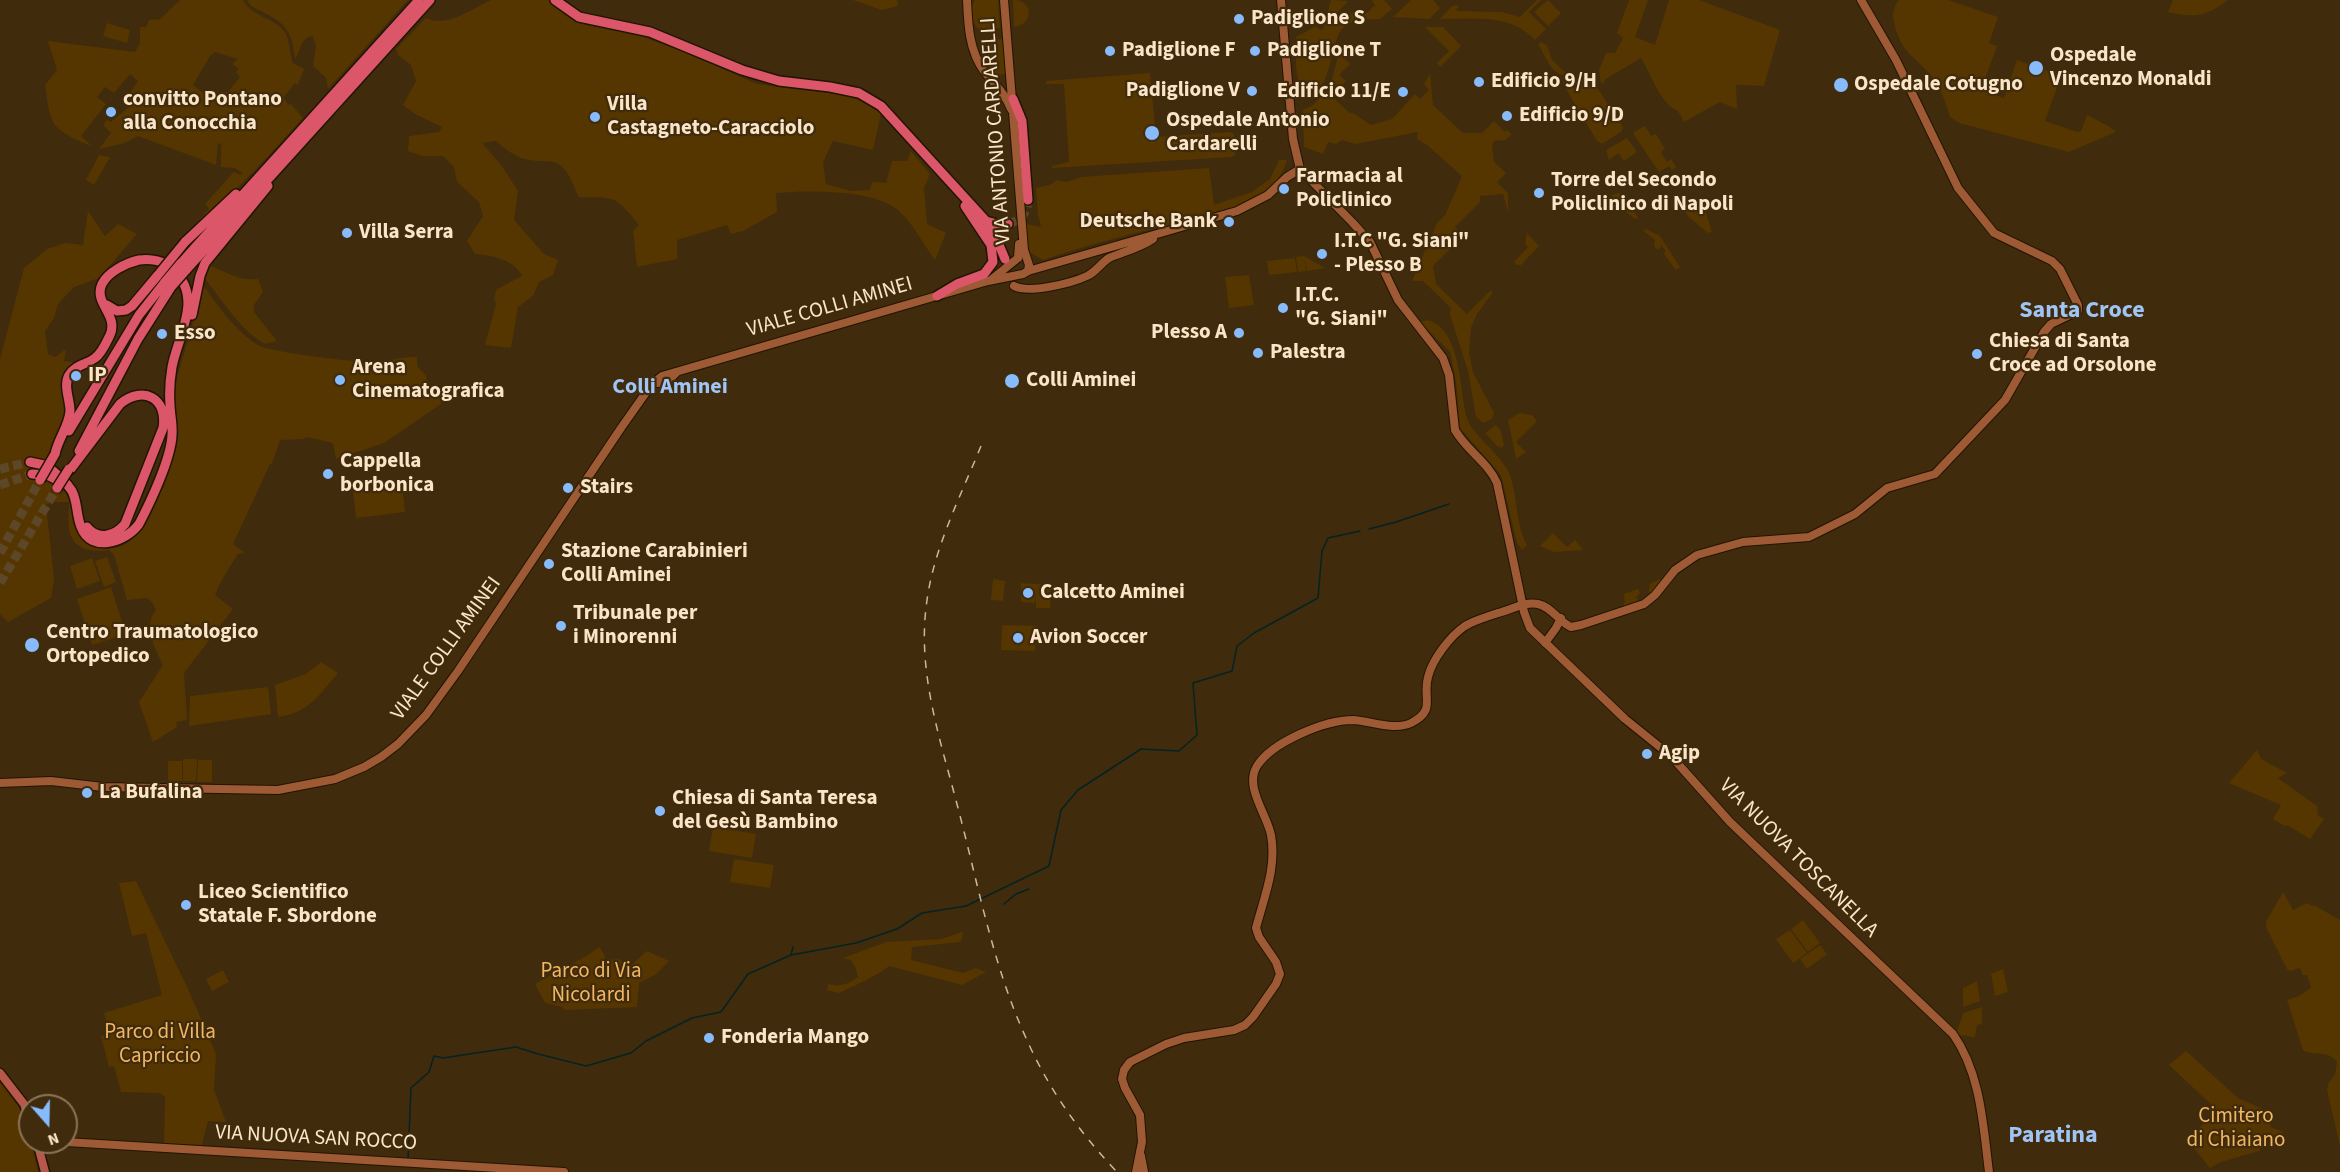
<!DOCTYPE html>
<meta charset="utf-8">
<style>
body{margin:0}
#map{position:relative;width:2340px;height:1172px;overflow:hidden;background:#402b0c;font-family:"Source Sans 3",sans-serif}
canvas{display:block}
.north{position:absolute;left:18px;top:1094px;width:60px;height:60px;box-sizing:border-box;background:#402b0c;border:2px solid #8b7557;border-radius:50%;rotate:160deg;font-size:16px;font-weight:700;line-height:24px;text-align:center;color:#fbe5c8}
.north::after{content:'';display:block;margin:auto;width:21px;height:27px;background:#87bbfb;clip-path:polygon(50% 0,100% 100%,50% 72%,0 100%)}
</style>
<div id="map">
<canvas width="2340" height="1172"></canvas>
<div class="north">N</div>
</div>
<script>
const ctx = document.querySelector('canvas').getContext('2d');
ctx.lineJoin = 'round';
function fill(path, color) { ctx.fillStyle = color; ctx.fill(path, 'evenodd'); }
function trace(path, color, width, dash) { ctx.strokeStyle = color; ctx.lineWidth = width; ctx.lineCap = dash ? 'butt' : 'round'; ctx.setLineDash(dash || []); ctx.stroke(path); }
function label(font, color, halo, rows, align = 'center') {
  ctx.font = font + ' "Source Sans 3",sans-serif'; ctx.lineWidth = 4.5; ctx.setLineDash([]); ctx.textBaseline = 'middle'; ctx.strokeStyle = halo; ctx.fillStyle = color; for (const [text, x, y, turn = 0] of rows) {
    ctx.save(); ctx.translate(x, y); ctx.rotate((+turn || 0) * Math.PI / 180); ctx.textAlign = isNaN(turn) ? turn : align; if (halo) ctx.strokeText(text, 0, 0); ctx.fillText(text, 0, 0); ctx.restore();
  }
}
fill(new Path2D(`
 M180 0H243C251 16 272 17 284 31 291 41 289 53 293 63L304 69 298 85 295 83 283 98 289 105 291 104 303 118 257 168 179 246 177 245 209 209 205 204 231 175 234 172 240 175 243 173 235 168 221 167V144L218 143 216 165 138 136 125 143 99 149 111 133 103 125 107 120 111 122 129 107 124 102 138 81 130 74 114 93 105 87 97 97 106 104 81 136 93 147C53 129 51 130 45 85L57 70 48 41 135 52 140 43V27H146L149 20 160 19ZM215 52 238 59 232 64 239 69 236 72 240 77 228 92H222L211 99 193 85 210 56Z
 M247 0H408L328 89 326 78 313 66 316 46 313 36C300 37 301 51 295 59 292 32 286 23 261 11 255 8 250 7 247 0Z
 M491 0H549L564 14 581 24 643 37 679 50 757 84 845 95 864 101 881 113 873 150 833 141 823 162 826 184 851 191 870 190 872 182 886 183 892 161H907L911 151 930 174 924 188 927 224 946 233 935 260C923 244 914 225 899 211 875 189 808 190 776 193L777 212 743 231 731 234 727 225 677 240V259L637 267 633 231 639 225C633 218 622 203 614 200 604 196 589 198 579 197 574 188 570 174 563 168 554 159 548 162 537 161 520 160 508 152 496 141L482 143 502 166 518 191 514 220 544 254 558 260 553 275 539 282 533 296 518 307 511 348 485 345 496 304 494 298 497 289 522 276C515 260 491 255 475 254L467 241 483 216 479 202 457 182 454 167 443 156H422L408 151 409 136 439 132 442 127 415 114 403 105 416 81 411 65 398 55 396 49 426 18C448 28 471 9 491 0Z
 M853 0H897L898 6 882 10Z
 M975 0H998L1000 28 978 29C971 20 968 10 975 0Z
 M1013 0C1035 0 1033 25 1014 27Z
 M1331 0 1348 1 1334 16 1342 23 1353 12 1355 14 1359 10 1363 14 1367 13 1375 5 1372 1 1373 0H1384L1392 9 1380 19C1368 20 1354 19 1344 27 1330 37 1332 97 1308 93 1293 90 1296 49 1296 37L1316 26 1317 28 1323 30Z
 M1411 0H1433L1440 8 1430 19 1393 17Z
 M1537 0H1541L1529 12 1546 29 1535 40C1510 13 1474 19 1440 19L1452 6 1459 5 1456 11 1502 12 1520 17Z
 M1548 0 1561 13 1548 26 1534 12Z
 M1629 0H1648L1635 37 1655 45 1669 0H1699L1780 30 1764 86 1736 85 1737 109 1720 102 1684 122 1678 111C1660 104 1651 74 1641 58L1604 80 1605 82 1601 84 1599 70 1606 53H1615L1623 38 1617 33Z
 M1899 0H1948L1998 17 1989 43 1997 46 1981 90 2004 98 2017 60 2061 76 2045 121 2077 132 2081 131 2087 115 2110 127 2116 132 2069 152 1959 123 1950 117C1946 103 1941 90 1933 78 1918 58 1902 55 1895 26 1892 16 1892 9 1899 0Z
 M2173 0H2228C2206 17 2194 18 2168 12Z
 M107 23 130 30 127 43 103 36Z
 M1425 27H1443L1461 46 1440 67 1437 63 1449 51Z
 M1003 39 1006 74 998 75C987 67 984 60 986 47L994 40Z
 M1540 42 1547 45 1552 60 1566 73 1565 75C1552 75 1545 56 1539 45Z
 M1342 49H1343L1340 54 1350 64 1339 75 1346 81 1338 90 1347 103 1330 86 1339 53Z
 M1150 73 1156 137 1230 132 1234 134 1235 155 1232 157 1052 168V166L1069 162 1064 84H1046V81Z
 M1430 74 1433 105 1463 133H1482L1494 121 1505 132 1507 130 1512 134 1505 140 1494 141 1492 146 1494 162 1506 173 1497 182 1508 193V212L1503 194 1480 196V202L1455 227 1463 236 1433 266 1436 284 1467 314 1490 291 1493 292 1477 314 1471 328 1469 353 1473 372 1494 413 1492 419 1483 423 1476 417 1468 371 1450 315 1451 308 1423 281H1412L1437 223 1445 215 1462 176 1427 145 1417 139 1418 132 1355 144 1342 140 1336 144 1328 142 1323 154 1304 147 1303 110 1312 106 1326 91 1350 113H1353L1371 125 1392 119 1415 94 1420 99 1429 90 1424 84Z
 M1584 79 1594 83 1623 127 1622 131 1602 144 1597 141 1563 84 1565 82Z
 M1645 126 1651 136 1656 134 1665 149 1661 152 1667 162 1671 159 1676 167 1672 170 1669 166 1659 172 1634 135V132Z
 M1627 138 1637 152 1624 161 1618 153 1609 160 1606 150Z
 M99 155 110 157 94 185 86 180Z
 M1279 160H1287C1283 176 1271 190 1256 198 1232 211 1202 216 1176 223 1131 234 1087 245 1043 260L1024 249V228L1026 224 1041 227 1038 215 1036 188 1050 185 1057 180 1067 182 1081 177 1209 168 1214 205 1252 192 1270 179Z
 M1619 193 1623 194 1638 218 1635 219 1615 203 1611 195Z
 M1701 196 1712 232 1708 233 1688 216 1683 209 1689 205 1691 208 1701 202Z
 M88 211 105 236 118 224 137 234 99 278 74 287 58 304 54 318 45 331 48 354 55 357 66 349 64 361 78 363 71 368 66 422 34 480 44 485 48 477 56 481 50 491 60 495 64 491C76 506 73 531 84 540 90 546 98 547 105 548 141 552 153 505 163 480 168 468 176 455 177 441 178 423 170 405 175 387 183 352 196 320 202 284 218 305 235 331 258 345 268 352 360 363 376 362 391 362 399 356 417 357V366L426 376 428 391 440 396 441 404 384 443 336 459 333 443 307 437 303 439 280 440 272 464H270L233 544 245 553 238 554C229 568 221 580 215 595L233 609 184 673 187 720 176 722 177 727 153 742 139 702 163 665C156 650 142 626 156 610L152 602 147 598 127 600 114 555 109 550C96 552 77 551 71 536 67 527 69 511 69 502H52L46 505 54 579 51 598 8 622 0 614V359L24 268 47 249 65 243 83 245Z
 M1638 227 1644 231 1646 229 1660 236 1680 267 1676 270 1664 254 1666 251 1660 244 1661 247 1658 250 1654 246 1655 240Z
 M1527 233 1539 246 1521 265H1517L1514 262 1528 247 1525 244Z
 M1304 256 1325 268 1307 271 1304 259 1306 271 1298 272 1296 257Z
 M1295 258 1297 272 1269 275 1267 261Z
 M209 265C226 272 238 281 258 279L263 292 254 305V312L277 341 265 344C240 330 223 301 205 279Z
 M1249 275 1254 305 1229 308 1225 277Z
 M1427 320C1462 329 1459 389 1467 418 1472 435 1501 454 1509 473 1518 495 1515 524 1527 545L1522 550 1517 543 1501 475 1460 428 1456 381 1450 352 1420 322Z
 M1519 413 1532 415 1537 421 1516 442 1526 452 1516 459 1508 420Z
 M1496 425 1501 431 1504 445 1502 448 1497 446 1485 433Z
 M402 485 405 512 356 518 353 491Z
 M1553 533 1567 547 1575 540 1583 550 1554 552 1540 546Z
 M107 557 116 582 104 587 95 561Z
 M92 558 100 581 77 589 70 566Z
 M993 579 1005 581 1003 601 991 600Z
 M1660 579 1662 582C1652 595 1642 603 1627 609L1623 605 1625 602 1624 594 1638 589 1640 593 1636 597 1639 601 1649 594 1650 584Z
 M1021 583 1051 585 1050 608H1036V590L1035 603 1021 602Z
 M111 587 126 634 92 645 77 599Z
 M1002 625 1036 626 1035 651 1001 650Z
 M321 662 338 673C319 695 309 713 278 717L275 685 306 674Z
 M268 687 271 714 189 726 190 696Z
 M2257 750 2261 759 2287 773 2278 778 2317 806 2318 816 2324 819 2310 839 2287 825 2285 826 2273 819 2281 805 2229 783Z
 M183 759H197L196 781H183Z
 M198 760H212V782H197Z
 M168 761H182V781H168Z
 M713 827 756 834 752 858 709 851Z
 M734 859 774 865 770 888 730 882Z
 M136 881 189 991 216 1054 214 1090 226 1122 208 1121 202 1145 164 1144 165 1097 160 1093 121 1092 114 1066 109 1067 101 1036 110 1033 104 1013 162 995 146 933 132 936 119 883Z
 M2283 892 2293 910 2307 903 2312 906 2314 905 2340 920V1146L2327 1090 2328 1084 2335 1074 2337 1062C2328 1049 2314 1057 2303 1050L2287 1000 2299 996 2311 988 2307 975H2303L2300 968 2290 971 2287 969 2266 927V922Z
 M1803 920 1820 943 1808 952 1791 929Z
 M1790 930 1807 953 1793 963 1776 939Z
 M963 932 961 942 912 947 911 960 963 973 976 968 986 972 962 985 889 966C877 976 854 986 839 993L827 990 828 984C839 987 850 984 858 977L856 969 851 960 843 958 886 942 941 939Z
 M1820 945 1827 954 1807 969 1800 959Z
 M599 947 604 954 605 960 619 959 629 967 647 951 669 961 655 975 639 983 637 1007 565 1010 562 1007 545 1003 535 984 588 955Z
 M2003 969 2008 992 1995 996 1991 974Z
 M223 970 229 982 212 991 206 979Z
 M1977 981 1980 1001 1963 1007V988Z
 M1982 1007V1024L1977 1025 1975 1037 1959 1035 1957 1032 1963 1013Z
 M2186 1051 2238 1098 2270 1112V1115L2273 1117 2270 1127 2284 1132 2266 1139 2259 1151 2221 1162 2210 1168 2188 1141 2216 1109 2169 1065Z
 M0 1081 20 1109 28 1129 38 1172H0Z`), '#553600');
trace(new Path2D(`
 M1369 529 1396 522 1449 504
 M1004 904 1016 894 1029 889
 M791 955 793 947
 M408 1159 411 1088 429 1072 434 1056 443 1058 516 1047 538 1054 586 1066 631 1053 646 1041 692 1018 721 1012 748 974 791 955 856 943 897 929 922 913 966 906 1049 866 1061 810 1078 790 1141 749 1179 751 1197 735 1193 683 1232 671 1237 646 1254 633 1318 598 1322 551 1328 538 1360 531`), '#042323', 1.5);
trace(new Path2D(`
 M1008 224C1022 220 1027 213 1028 200
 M0 469 30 462
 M0 485 32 474
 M0 553 40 480
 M0 583 57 488`), '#5c4728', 9, [9, 4.5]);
const secondary = new Path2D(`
 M967 0C968 24 969 51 984 71 994 84 1005 93 1011 109
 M1004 0 1024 250 1029 265 1028 271
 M1281 0 1293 139 1300 169 1352 222 1370 242 1398 300 1443 358 1449 375 1455 430C1466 450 1488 462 1497 483L1524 612 1530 628 1625 719 1671 756 1730 822 1953 1034C1981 1074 1983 1125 1989 1172
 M1018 258 1019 244
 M992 279 1018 258
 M1014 286C1029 294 1072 283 1087 276 1096 272 1101 263 1109 258 1123 252 1140 248 1153 239
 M654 383H666L676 373
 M1545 643 1556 628 1561 618
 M0 783 51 781 103 787 278 790 335 779 364 767 381 757 398 744 426 715 458 671 621 428 652 384 662 376 988 281 1023 274 1028 271 1237 211 1268 195 1287 177 1300 169
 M66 1142 564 1172
 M37 1143 58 1142
 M1141 1156 1144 1172
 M1136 1172 1142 1142 1140 1115 1125 1088 1122 1079 1124 1070 1130 1062 1166 1044 1184 1038 1234 1030 1245 1025 1253 1017 1276 984 1280 974 1276 962 1259 937 1256 928C1264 897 1277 868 1271 835 1267 814 1244 787 1257 766 1272 742 1325 720 1353 720 1371 721 1394 731 1411 723 1437 710 1422 698 1428 677 1432 660 1450 636 1465 626 1475 620 1487 617 1498 613 1510 610 1526 601 1538 604 1552 607 1559 622 1571 627L1581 625 1644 604 1655 595 1675 570 1697 555 1743 542 1809 537 1855 514 1887 488 1935 474 2005 400 2044 332 2051 324 2078 311V305L2060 269 2052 261 1994 233 1958 188 1896 60 1861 0`);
const primary = new Path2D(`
 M0 1073 24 1104 30 1122
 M37 1142 45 1172`);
const highway = new Path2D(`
 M555 0 579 17 650 32 742 70 779 81 830 87 859 93 881 106 891 117 986 221 997 240 1005 259
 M1013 99 1022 121 1028 200
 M986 221 1001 225 1008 224
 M185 242 236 194
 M181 263 419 0
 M186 270 430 0
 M937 296 957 284 984 274 993 262 991 245 965 206
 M107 305 117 311 126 310 132 306 158 275
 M192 315 200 276 205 263 268 186
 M69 431 139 315 165 282
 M79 451 138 339 171 287
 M30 462 49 466
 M45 465C55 472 65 480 72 491 78 503 76 515 81 527 91 554 126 542 139 524 150 503 171 459 172 435 173 425 170 414 170 404 169 392 170 379 172 367 178 335 204 298 173 269 164 261 151 258 139 260 126 263 108 272 102 284 93 303 119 315 110 335 106 343 102 353 95 358 87 364 75 365 69 375 63 386 70 399 70 411 69 426 58 439 55 454
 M70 470 120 404C143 385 168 398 163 428L125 524C115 536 98 541 87 527
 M32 474 47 475 59 481`);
trace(secondary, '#221504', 10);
trace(primary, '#221504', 11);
trace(highway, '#221504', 12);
trace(secondary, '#9d5a34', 8);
trace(primary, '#b7584b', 8);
trace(highway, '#db5669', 9);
trace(new Path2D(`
 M981 446C960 498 932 551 926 608 918 676 941 742 958 808 978 884 993 966 1026 1038 1048 1088 1079 1132 1117 1172`), '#ceb89a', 1.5, [8, 8]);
const highwayBridge = new Path2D(`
 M158 275 185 242
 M165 282 181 263
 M171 287 186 270
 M40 480 55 454
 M57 488 69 469`);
trace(highwayBridge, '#221504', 12, []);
trace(highwayBridge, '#db5669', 9);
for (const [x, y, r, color] of [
 [1239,19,6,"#87bbfb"],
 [1110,51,6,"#87bbfb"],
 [1255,51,6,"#87bbfb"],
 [2036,68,8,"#87bbfb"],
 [1479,82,6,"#87bbfb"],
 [1841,85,8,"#87bbfb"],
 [1252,91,6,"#87bbfb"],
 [1403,92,6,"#87bbfb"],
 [111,112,6,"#87bbfb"],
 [1507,116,6,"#87bbfb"],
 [595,117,6,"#87bbfb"],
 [1152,133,8,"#87bbfb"],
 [1284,189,6,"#87bbfb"],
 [1539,193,6,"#87bbfb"],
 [1229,222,6,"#87bbfb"],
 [347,233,6,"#87bbfb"],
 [1322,254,6,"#87bbfb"],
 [1283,308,6,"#87bbfb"],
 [1239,333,6,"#87bbfb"],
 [162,334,6,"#87bbfb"],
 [1258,353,6,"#87bbfb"],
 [1977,354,6,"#87bbfb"],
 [76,376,6,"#87bbfb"],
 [340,380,6,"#87bbfb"],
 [1012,381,8,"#87bbfb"],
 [328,474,6,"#87bbfb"],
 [568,488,6,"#87bbfb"],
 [549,564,6,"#87bbfb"],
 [1028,593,6,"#87bbfb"],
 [561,626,6,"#87bbfb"],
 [1018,638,6,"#87bbfb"],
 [32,645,8,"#87bbfb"],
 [1647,754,6,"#87bbfb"],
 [87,793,6,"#87bbfb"],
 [660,811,6,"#87bbfb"],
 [186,905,6,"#87bbfb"],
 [709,1038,6,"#87bbfb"]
]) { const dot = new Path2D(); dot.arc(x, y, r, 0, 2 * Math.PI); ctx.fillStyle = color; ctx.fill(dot); trace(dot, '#402b0c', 2); }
label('bold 21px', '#fbe5c8', '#402b0c', [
 ["Padiglione S",1251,19],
 ["Padiglione F",1122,51],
 ["Padiglione T",1267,51],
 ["Ospedale",2050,56],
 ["Vincenzo Monaldi",2050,80],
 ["Edificio 9/H",1491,82],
 ["Ospedale Cotugno",1854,85],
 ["Padiglione V",1240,91,"right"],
 ["Edificio 11/E",1391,92,"right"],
 ["convitto Pontano",123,100],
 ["alla Conocchia",123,124],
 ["Villa",607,105],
 ["Castagneto-Caracciolo",607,129],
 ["Edificio 9/D",1519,116],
 ["Ospedale Antonio",1166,121],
 ["Cardarelli",1166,145],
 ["Farmacia al",1296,177],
 ["Policlinico",1296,201],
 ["Torre del Secondo",1551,181],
 ["Policlinico di Napoli",1551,205],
 ["Deutsche Bank",1217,222,"right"],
 ["Villa Serra",359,233],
 ["I.T.C \"G. Siani\"",1334,242],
 ["- Plesso B",1334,266],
 ["I.T.C.",1295,296],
 ["\"G. Siani\"",1295,320],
 ["Plesso A",1227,333,"right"],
 ["Esso",174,334],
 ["Chiesa di Santa",1989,342],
 ["Croce ad Orsolone",1989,366],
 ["Palestra",1270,353],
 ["Arena",352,368],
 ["Cinematografica",352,392],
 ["IP",88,376],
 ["Colli Aminei",1026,381],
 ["Cappella",340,462],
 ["borbonica",340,486],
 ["Stairs",580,488],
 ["Stazione Carabinieri",561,552],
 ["Colli Aminei",561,576],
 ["Calcetto Aminei",1040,593],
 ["Tribunale per",573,614],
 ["i Minorenni",573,638],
 ["Centro Traumatologico",46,633],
 ["Ortopedico",46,657],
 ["Avion Soccer",1030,638],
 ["Agip",1659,754],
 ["La Bufalina",99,793],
 ["Chiesa di Santa Teresa",672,799],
 ["del Gesù Bambino",672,823],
 ["Liceo Scientifico",198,893],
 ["Statale F. Sbordone",198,917],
 ["Fonderia Mango",721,1038]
], 'left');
label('21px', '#fbe5c8', '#402b0c', [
 ["VIA ANTONIO CARDARELLI",997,131,-94],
 ["VIALE COLLI AMINEI",830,308,-16],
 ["VIALE COLLI AMINEI",447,649,-54],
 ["VIA NUOVA TOSCANELLA",1798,859,45],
 ["VIA NUOVA SAN ROCCO",316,1139,3]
]);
label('21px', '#f1b764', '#402b0c', [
 ["Parco di Via",591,972],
 ["Nicolardi",591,996],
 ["Parco di Villa",160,1033],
 ["Capriccio",160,1057],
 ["Cimitero",2236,1117],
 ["di Chiaiano",2236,1141]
]);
label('bold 22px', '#9fc5f6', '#402b0c', [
 ["Colli Aminei",670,388]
]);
label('bold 24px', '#9fc5f6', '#402b0c', [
 ["Santa Croce",2082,312],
 ["Paratina",2053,1137]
]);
</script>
